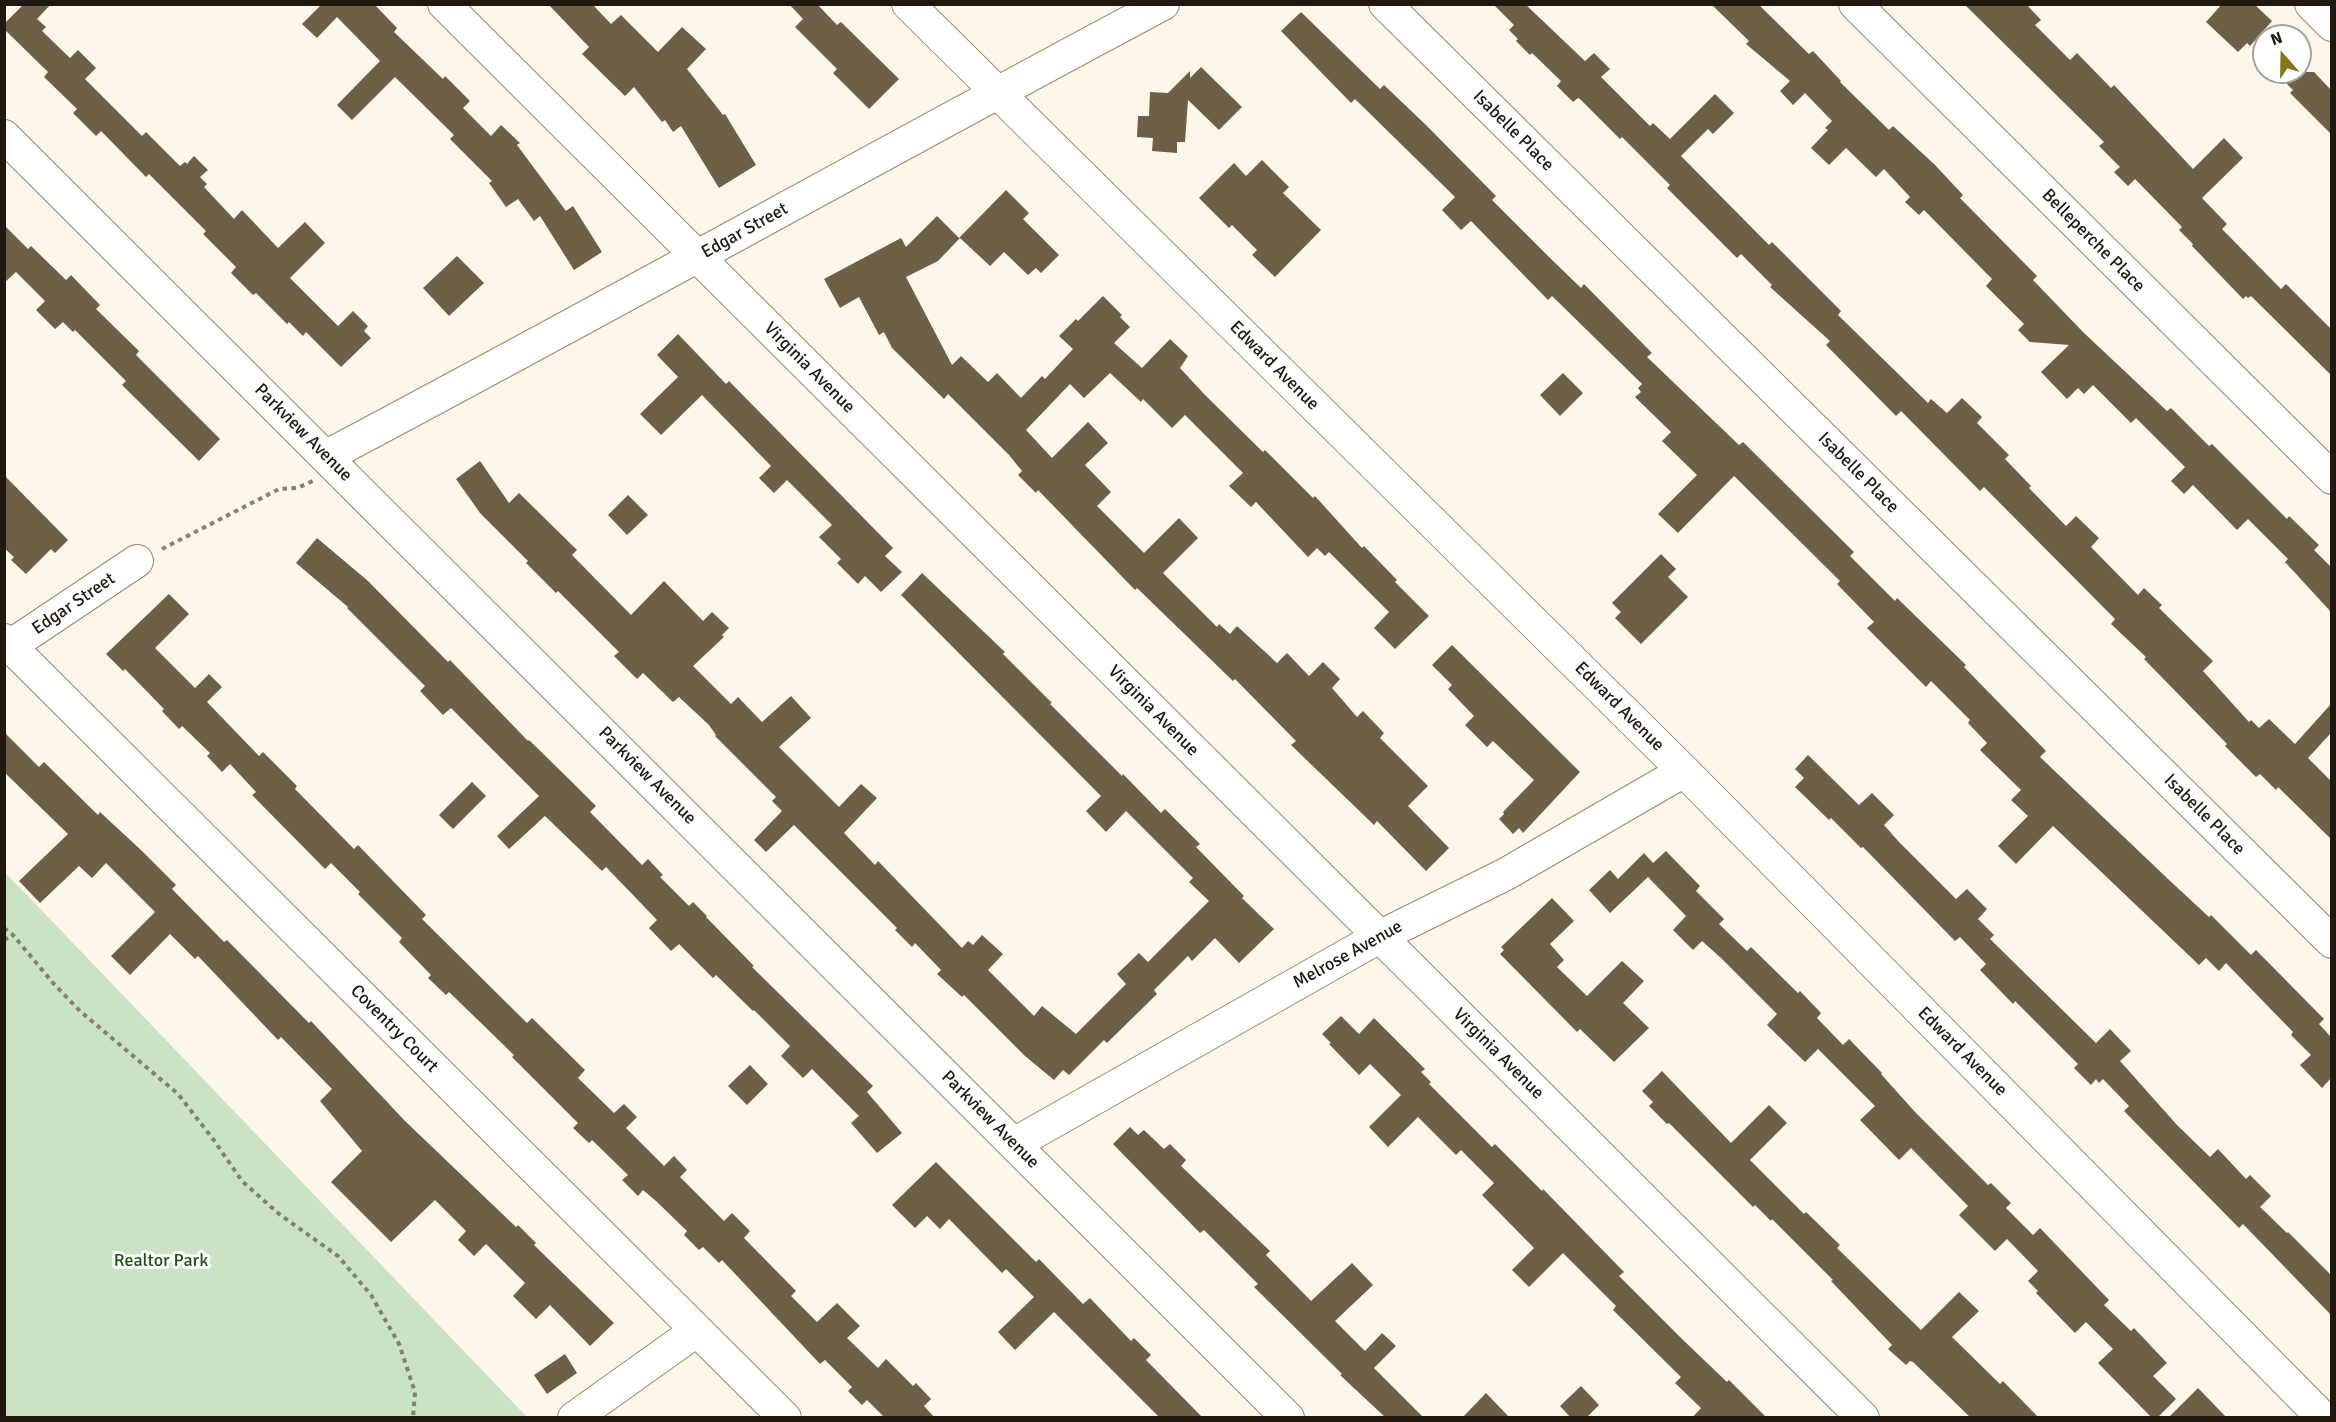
<!DOCTYPE html>
<style>
body{margin:0}
#map{position:relative;width:2336px;height:1422px;overflow:hidden;background:#fdf6ea;font-family:Signika,sans-serif}
canvas{display:block}
.frame{position:absolute;inset:0;border:6px solid #1f190f;pointer-events:none}
.north{position:absolute;left:2252px;top:24px;width:60px;height:60px;box-sizing:border-box;background:#fff;border:2px solid #a5a39f;border-radius:50%;rotate:340deg;font-size:16px;font-weight:700;line-height:24px;text-align:center;color:#1f190f}
.north::after{content:'';display:block;margin:auto;width:21px;height:27px;background:#857519;clip-path:polygon(50% 0,100% 100%,50% 72%,0 100%)}
</style>
<div id="map">
<canvas width="2336" height="1422"></canvas>
<div class="frame"></div>
<div class="north">N</div>
</div>
<script>
const ctx = document.querySelector('canvas').getContext('2d');
ctx.lineJoin = 'round';
function fill(path, color) { ctx.fillStyle = color; ctx.fill(path, 'evenodd'); }
function trace(path, color, width, dash) { ctx.strokeStyle = color; ctx.lineWidth = width; ctx.lineCap = dash ? 'butt' : 'round'; ctx.setLineDash(dash || []); ctx.stroke(path); }
function label(font, color, halo, rows, align = 'center') {
  ctx.font = font + ' Signika,sans-serif'; ctx.lineWidth = 6; ctx.setLineDash([]); ctx.textBaseline = 'middle'; ctx.strokeStyle = halo; ctx.fillStyle = color; for (const [text, x, y, turn = 0] of rows) {
    ctx.save(); ctx.translate(x, y); ctx.rotate((+turn || 0) * Math.PI / 180); ctx.textAlign = isNaN(turn) ? turn : align; if (halo) ctx.strokeText(text, 0, 0); ctx.fillText(text, 0, 0); ctx.restore();
  }
}
fill(new Path2D(`
 M5 873 26 894 527 1417H5Z`), '#c9e3c4');
fill(new Path2D(`
 M24 4H51L37 19 46 27 42 31 70 58 78 50 96 68 85 79 142 136 146 132 180 166 185 162 187 164 194 156 208 170 200 177 207 184 204 187 234 219 242 210 278 248 305 222 325 243 290 278 338 326 353 311 368 326 364 331 371 338 341 367 306 332 303 336 289 322 287 324 256 293 253 295 231 273 236 267 203 234 206 231 149 174 146 177 101 131 96 136 73 113 77 109 44 77 48 72 4 29V24Z
 M322 4H374L397 28 394 32 443 79 445 76 470 101 463 108 491 136 501 125 520 143 517 145 566 211 573 206 602 252 574 270 540 216 534 221 518 199 506 207 489 183 492 181 450 139 454 135 395 77 352 120 337 105 380 61 337 17 317 38 302 24Z
 M548 4H592L611 24 621 15 658 52 682 27 706 49 687 69 723 115 725 114 756 165 719 188 681 126 673 132 665 120 662 122 634 87 625 96 582 54 589 47Z
 M789 4H817L837 25 841 22 899 79 869 109 833 73 837 69 795 27 803 19Z
 M1493 4H1525L1585 61 1594 53 1610 69 1601 77 1650 126 1653 123 1670 139 1715 94 1734 113 1713 134 1708 129 1681 156 1769 245 1772 242 1841 311 1838 315 1928 403 1931 399 1947 413 1962 398 1982 417 1977 423 2009 455 2005 459 2031 486 2029 488 2066 526 2076 516 2099 538 2091 547 2138 595 2144 588 2162 605 2159 608 2213 661 2203 671 2249 722 2251 720 2259 728 2269 719 2295 744 2331 704V733L2308 758 2331 781V839L2278 787 2276 790 2260 774 2256 777 2225 746 2227 744 2144 659 2146 657 2111 624 2115 619 1984 487 1980 491 1901 411 1896 416 1826 345 1830 341 1770 287 1772 285 1741 254 1737 258 1667 188 1670 185 1622 137 1620 139 1580 99 1578 98 1573 102 1557 86 1561 81 1532 53 1530 55 1516 41 1518 39 1509 30 1514 25Z
 M1711 4H1758L1809 54 1813 51 1841 81 1840 82 1889 130 1893 126 1935 165 1963 195 1960 198 2037 276 2033 280 2083 332 2167 411 2171 408 2209 446 2212 444 2287 519 2289 516 2319 545 2314 550 2331 567V612L2285 562 2288 559 2248 519 2237 530 2193 485 2184 494 2171 481 2185 467 2136 418 2131 423 2093 385 2084 394 2078 388 2067 399 2041 372 2069 345 2030 342 2018 330 2024 324 1986 286 1992 279 1924 210 1919 215 1905 202 1910 197 1884 169 1876 177 1846 148 1829 165 1811 148 1828 130 1825 128 1832 121 1805 93 1793 105 1780 91 1790 81 1746 44 1749 41Z
 M1964 4H2026L2041 20 2035 25 2070 60 2077 53 2111 88 2114 85 2193 169 2224 138 2243 158 2202 198 2227 224 2222 229 2281 289 2286 284 2331 329V375L2251 296 2248 298 2246 296 2243 299 2192 246 2193 244 2179 230 2182 227 2135 179 2128 186 2114 172 2120 167 2099 146 2104 142Z
 M2222 4H2254L2272 21 2250 46 2247 43 2238 52 2206 22Z
 M1301 12 1380 89 1384 85 1427 126 1496 196 1492 200 1549 257 1581 288 1584 284 1652 353 1647 357 1739 445 1743 442 1854 552 1850 556 1895 601 1897 598 1966 665 1964 667 2046 751 2040 757 2168 879 2209 917 2211 915 2251 955 2256 950 2324 1019 2319 1024 2330 1036 2331 1035V1078L2322 1088 2300 1065 2311 1055 2291 1035 2293 1032 2226 963 2219 971 2206 958 2199 965 2053 826 2016 864 1998 846 2028 816 2011 800 2021 790 1980 750 1987 743 1968 723 1970 720 1931 681 1926 687 1867 628 1874 622 1837 584 1840 581 1734 476 1678 533 1658 514 1697 475 1662 441 1671 432 1635 397 1641 392 1638 388 1642 384 1552 296 1548 300 1471 221 1461 230 1442 210 1455 197 1355 99 1351 103 1281 31Z
 M1201 67 1242 107 1219 130 1188 100 1185 142H1177V153L1152 151 1153 138 1137 137 1138 116H1149L1150 92 1168 93 1190 71V78Z
 M2275 72H2314L2331 90V134L2290 93 2293 90Z
 M1262 160 1289 187 1283 193 1321 230 1275 277 1252 255 1257 250 1232 225 1229 228 1199 198 1234 163 1246 176Z
 M1006 190 1029 213 1023 219 1059 255 1041 273 1036 268 1028 275 1004 252 990 266 960 238 938 261 906 277 952 365 961 356 988 382 997 373 1021 398 1042 376 1045 379 1073 349 1059 336 1076 319 1078 321 1103 296 1122 315 1120 317 1130 327 1114 343 1142 368 1170 339 1188 356 1180 368 1205 395 1263 452 1265 450 1313 498 1315 496 1362 548 1364 546 1397 580 1395 582 1429 616 1395 649 1374 628 1389 612 1329 552 1325 556 1317 548 1308 557 1256 502 1251 507 1229 486 1243 473 1185 415 1172 428 1143 399 1141 402 1110 373 1084 398 1070 384 1026 430 1052 458 1088 422 1108 443 1085 465 1111 492 1097 506 1144 553 1179 518 1198 538 1163 573 1217 627 1219 624 1230 634 1237 626 1277 663 1287 653 1309 676 1323 662 1340 679 1332 688 1357 717 1363 711 1384 733 1380 738 1428 786 1408 806 1449 848 1426 871 1377 821 1374 825 1291 745 1296 741 1235 679 1233 681 1137 588 1135 590 1038 490 1036 493 1018 475 1022 471 1009 455 948 394 944 399 892 348 884 332 879 335 859 297 840 308 824 279 901 238 906 247 937 216 959 238Z
 M4 225 28 249 31 246 66 280 71 275 100 305 96 309 139 351 136 355 220 439 199 461 122 385 126 381 75 330 73 332 63 322 55 329 36 310 45 301 16 272 4 283Z
 M457 256 484 283 449 316 423 288Z
 M678 334 726 384 729 381 893 548 885 556 902 572 881 592 865 576 858 584 837 563 841 559 819 537 832 525 787 480 774 493 759 478 771 466 702 395 661 435 640 414 678 377 657 355Z
 M1563 373 1583 393 1560 416 1540 395Z
 M480 461 509 503 519 493 577 550 572 555 631 615 664 581 703 621 712 612 729 628 722 635 724 637 693 666 731 704 738 697 762 722 791 696 811 718 779 747 839 807 861 784 877 798 844 833 875 865 878 861 962 948 968 941 973 945 982 935 1003 954 988 970 1034 1016 1042 1006 1076 1034 1126 984 1117 974 1139 953 1148 962 1209 901 1189 882 1193 878 1126 811 1106 832 1086 811 1101 796 901 595 922 573 1005 652 1003 654 1052 703 1050 704 1122 776 1123 774 1161 813 1165 809 1200 844 1196 847 1244 896 1242 898 1274 929 1239 963 1215 938 1192 961 1188 956 1154 990 1157 994 1107 1043 1104 1040 1069 1075 1063 1070 1054 1080 1025 1056 964 995 962 997 937 974 941 970 915 943 912 947 895 930 897 928 794 825 766 852 754 840 782 811 772 801 776 797 715 736 716 735 709 725 679 697 673 702 643 673 637 679 614 656 619 652 558 591 556 593 526 563 528 561 480 513 456 479Z
 M4 475 68 540 55 553 51 549 26 574 11 560 14 557 4 548Z
 M628 495 648 515 627 535 608 515Z
 M317 538 368 581 448 662 450 660 528 741 529 740 572 782 596 806 590 812 642 865 648 859 663 875 660 877 689 906 693 902 707 916 706 917 754 966 752 967 873 1086 867 1092 902 1133 877 1153 851 1123 859 1116 812 1069 803 1078 781 1056 790 1046 754 1010 753 1011 716 975 713 978 679 944 671 951 649 928 657 920 606 867 602 871 545 816 509 849 497 836 539 796 451 708 443 715 420 691 425 686 347 608 348 607 296 563Z
 M1661 554 1676 569 1668 577 1688 597 1641 644 1615 618 1621 612 1612 603Z
 M169 594 189 614 155 648 195 688 209 674 222 687 207 702 259 756 263 752 297 786 295 789 354 849 358 845 426 915 422 919 527 1023 532 1018 585 1070 578 1078 614 1113 624 1104 637 1117 626 1128 664 1166 674 1156 687 1170 680 1177 724 1221 732 1213 750 1231 744 1238 796 1291 791 1296 817 1322 837 1303 860 1326 847 1338 878 1368 886 1359 913 1386 916 1383 931 1399 924 1406 935 1418H885L867 1400 862 1405 848 1391 852 1387 825 1360 820 1364 722 1260 719 1263 703 1247 699 1250 684 1235 687 1231 656 1201 643 1190 638 1196 622 1180 628 1175 592 1140 589 1143 573 1128 578 1123 512 1057 514 1055 449 992 446 995 428 978 431 975 399 942 402 938 358 894 360 892 331 863 325 869 252 795 256 792 230 764 222 772 207 756 210 753 182 726 179 729 162 711 164 709 125 669 123 671 106 654Z
 M1452 645 1580 772 1523 833 1519 828 1513 834 1499 819 1504 814 1503 812 1534 780 1493 741 1487 747 1465 725 1474 716 1448 689 1452 685 1432 665Z
 M4 732 39 767 44 762 98 815 100 812 142 851 176 885 172 889 224 942 227 940 309 1023 311 1021 405 1121 516 1227 518 1225 536 1243 534 1245 614 1323 590 1346 550 1305 536 1319 513 1296 525 1283 486 1244 474 1256 458 1240 466 1231 435 1200 391 1242 331 1182 362 1151 320 1101 332 1089 281 1037 278 1040 198 956 195 959 170 934 130 975 111 956 155 912 106 863 92 878 79 866 40 903 19 881 68 834 4 772Z
 M1808 755 1859 805 1872 793 1894 815 1884 825 1899 842 1956 899 1967 889 1987 909 1978 919 1994 935 1990 939 2096 1043 2110 1029 2131 1051 2120 1061 2177 1125 2210 1157 2218 1149 2246 1179 2250 1175 2271 1196 2260 1207 2287 1233 2288 1232 2331 1275V1315L2243 1224 2239 1228 2124 1111 2129 1106 2103 1079 2099 1083 2096 1079 2091 1085 2074 1068 2078 1064 2015 1001 2013 1004 1980 970 1986 964 1960 937 1955 941 1863 847 1861 848 1831 818 1829 820 1795 787 1804 778 1795 769Z
 M472 782 486 796 453 829 439 815Z
 M1666 851 1700 886 1696 891 1724 919 1719 924 1747 951 1751 947 1798 993 1800 991 1821 1013 1817 1018 1843 1045 1849 1039 1882 1073 1881 1074 1915 1112 1988 1185 1991 1183 2011 1203 2006 1208 2033 1235 2040 1228 2109 1300 2104 1305 2131 1331 2134 1328 2167 1363 2153 1376 2176 1399 2157 1418H2152L2098 1363 2113 1349 2086 1322 2075 1333 2036 1293 2038 1291 2028 1281 2038 1271 2007 1239 1995 1251 1959 1215 1968 1206 1911 1148 1899 1160 1860 1120 1875 1106 1818 1049 1805 1062 1767 1025 1777 1014 1721 958 1702 941 1693 950 1673 930 1686 916 1648 877 1610 913 1589 890 1610 870 1618 879 1644 853 1653 863Z
 M1552 898 1574 921 1550 944 1564 960 1557 967 1587 996 1622 961 1644 981 1623 1003 1649 1028 1614 1062 1580 1029 1577 1032 1500 954 1504 950 1501 947Z
 M1341 1016 1359 1034 1374 1018 1425 1069 1421 1072 1431 1082 1429 1084 1492 1147 1495 1144 1542 1191 1543 1189 1624 1272 1619 1276 1681 1338 1727 1382 1729 1380 1767 1418H1692L1701 1408 1675 1383 1681 1377 1613 1310 1616 1306 1563 1253 1529 1287 1512 1270 1534 1248 1482 1195 1494 1183 1461 1150 1456 1155 1418 1117 1388 1147 1369 1127 1401 1095 1370 1064 1359 1075 1329 1044 1331 1043 1322 1034Z
 M750 1065 768 1084 747 1105 728 1086Z
 M1662 1071 1731 1143 1769 1105 1787 1123 1750 1160 1804 1214 1806 1212 1840 1245 1837 1248 1921 1330 1959 1292 1979 1311 1952 1337 2000 1384 2003 1381 2039 1418H1971L1913 1362 1910 1361 1906 1365 1888 1349 1892 1345 1831 1281 1833 1280 1772 1219 1771 1221 1755 1205 1753 1207 1669 1123 1667 1124 1649 1106 1653 1102 1642 1091Z
 M1130 1127 1138 1135 1144 1130 1164 1149 1170 1144 1186 1160 1181 1166 1270 1251 1266 1255 1311 1301 1352 1263 1373 1285 1335 1321 1365 1351 1382 1333 1396 1346 1374 1368 1424 1418H1386L1340 1375 1342 1374 1254 1287 1258 1284 1204 1230 1200 1233 1113 1144Z
 M936 1162 1036 1262 1039 1259 1083 1304 1090 1298 1131 1341 1134 1338 1151 1355 1146 1360 1203 1418H1160L1054 1312 1015 1350 998 1332 1034 1297 1006 1269 1002 1273 949 1219 940 1229 927 1216 915 1228 892 1205Z
 M565 1354 577 1373 547 1394 534 1375Z
 M1581 1386 1599 1405 1586 1418H1571L1560 1406Z
 M2198 1388 2227 1418H2168Z
 M1486 1393 1510 1418H1462Z`), '#6e6047');
const minor = new Path2D(`
 M444 4 1863 1418
 M908 4 1684 771 2323 1418
 M1385 4 2332 942
 M1855 4 2332 478
 M2311 4 2332 25
 M4 136 1288 1418
 M327 456C607 308 883 153 1163 4
 M4 640 785 1418
 M10 646 137 561
 M1014 1144 1379 937 1506 874 1684 771
 M574 1418 696 1331`);
trace(minor, '#98896e', 34);
trace(new Path2D(`
 M162 549 279 489 297 488 313 481
 M4 928 13 935 53 983 80 1011 178 1094 213 1139 242 1181 279 1214 338 1256 371 1295 399 1344 415 1392 413 1418
 M4 940 13 935`), '#857f74', 4, [4.5, 4.5]);
trace(minor, '#fff', 32);
label('18px', '#1f190f', '#fff', [
 ["Isabelle Place",1513,131,45],
 ["Edgar Street",745,231,-29],
 ["Belleperche Place",2093,241,45],
 ["Edward Avenue",1274,366,45],
 ["Virginia Avenue",809,368,45],
 ["Parkview Avenue",303,433,45],
 ["Isabelle Place",1858,473,45],
 ["Edgar Street",74,604,-34],
 ["Edward Avenue",1619,707,45],
 ["Virginia Avenue",1153,711,45],
 ["Parkview Avenue",647,776,45],
 ["Isabelle Place",2204,815,45],
 ["Melrose Avenue",1348,955,-29],
 ["Coventry Court",394,1029,45],
 ["Edward Avenue",1962,1052,45],
 ["Virginia Avenue",1498,1054,45],
 ["Parkview Avenue",990,1120,45]
]);
label('18px', '#1e5016', '#fff', [
 ["Realtor Park",161,1261]
]);
</script>
